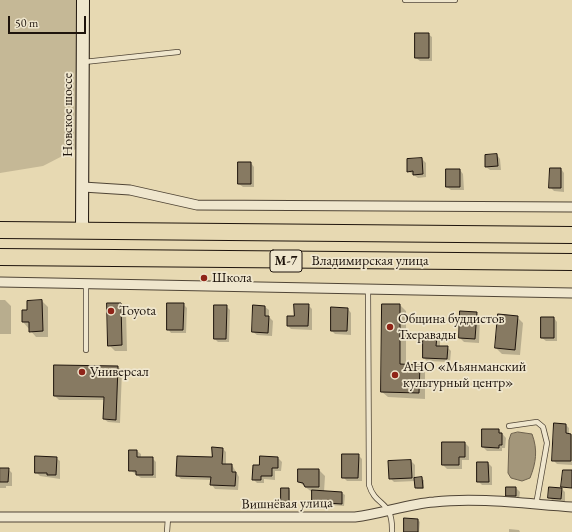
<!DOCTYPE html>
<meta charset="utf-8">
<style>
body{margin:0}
#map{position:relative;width:572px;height:532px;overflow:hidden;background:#e7d9b2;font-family:"EB Garamond",serif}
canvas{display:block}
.scale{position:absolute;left:8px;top:16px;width:78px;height:18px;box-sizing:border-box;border:2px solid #1e140c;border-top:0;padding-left:5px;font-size:12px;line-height:14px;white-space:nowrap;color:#1e140c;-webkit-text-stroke:3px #efe6cd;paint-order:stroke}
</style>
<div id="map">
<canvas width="572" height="532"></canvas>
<div class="scale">50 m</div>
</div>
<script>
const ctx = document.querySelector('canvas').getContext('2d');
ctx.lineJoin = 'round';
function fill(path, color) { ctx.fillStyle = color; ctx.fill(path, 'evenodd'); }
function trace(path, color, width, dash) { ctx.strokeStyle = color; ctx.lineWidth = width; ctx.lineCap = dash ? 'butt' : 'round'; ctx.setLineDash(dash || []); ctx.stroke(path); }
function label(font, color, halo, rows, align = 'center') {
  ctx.font = font + ' "EB Garamond",serif'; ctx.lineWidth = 3.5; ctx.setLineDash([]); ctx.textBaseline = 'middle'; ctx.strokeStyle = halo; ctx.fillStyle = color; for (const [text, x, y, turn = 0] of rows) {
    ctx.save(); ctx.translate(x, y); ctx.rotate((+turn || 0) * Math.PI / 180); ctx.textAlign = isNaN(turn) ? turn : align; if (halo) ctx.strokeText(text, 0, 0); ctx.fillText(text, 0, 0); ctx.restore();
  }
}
fill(new Path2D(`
 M0 0H77L76 149 43 166 0 173Z`), '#c5b896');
const water = new Path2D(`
 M518 432 532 434C538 450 536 463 530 478L522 481 511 478 508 473 509 440 511 434Z`);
fill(water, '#a3967a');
trace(water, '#6e624e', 1);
fill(new Path2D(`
 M428 34 432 37V61H420L416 58Z
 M497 155 500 159 501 170H490L486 167Z
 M422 159 426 163V177L418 178 408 171Z
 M251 163 254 167V187H243L239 184Z
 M561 169 564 173V192L554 191 550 187Z
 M460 170 463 174 464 190H451L447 187Z
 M0 300H5L11 306V334H0Z
 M42 301 48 307V337H36L23 322 28 311Z
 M120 304 126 310 127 351H115L109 345Z
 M183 304 187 308 186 333H171L168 329Z
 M308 305 312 309V330L291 329 288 326Z
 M400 305 406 311V366H420L425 372V399L388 397 382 392Z
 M226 306 230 310 229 342H218L215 339Z
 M254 306 265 307 269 310V317L273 321 272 336 257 335 253 332Z
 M348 309 351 313V335L335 334 332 331Z
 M476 313 480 317 479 343 464 342 460 338Z
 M517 317 523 323 520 355 502 354 496 348Z
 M554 318 557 322V341H546L542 338Z
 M436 337 440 341V347H447L451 351 450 362 427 361 424 358Z
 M55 366 118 367 122 370 120 423 108 422 104 419 105 400H59L55 396Z
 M566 425 569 428V434L572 435V465L557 464 553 460Z
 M499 430 506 438 505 448H502V451H487L483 447Z
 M465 443 469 447V460H462V469H447L443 465Z
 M223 449 226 452V465H232L239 477 238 490 215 489 212 485V480L181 479 177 475 213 458Z
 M137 451 141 454V458H152L156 462V478H141L130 470Z
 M358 455 362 459V481H347L343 477Z
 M56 458 60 461V479L40 476 36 472Z
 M278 458 282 462 281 471H275V480L264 479V483H257L253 479 260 466Z
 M411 461 415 465V479L424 480V489H417L415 481 394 482 390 478Z
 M488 463 492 467V485H482L478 481Z
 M0 469H8L12 473V486H6V488H0Z
 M319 470 325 476 324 492 342 493 345 495 344 506 315 504 313 501V493L299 482Z
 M516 488 520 492 519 499H511L507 495Z
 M289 489 290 491V504H283L282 502Z
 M562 489 565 492V502L553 501 549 497Z
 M418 520 420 522 419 532H405Z
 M509 529 519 530 520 532H509Z`), '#0003');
const building = new Path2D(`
 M415 33H429V58H415Z
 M497 154 498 166 485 167V155Z
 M422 158 423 174 413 175V171L407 172V159Z
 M238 162H251V184H238Z
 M550 168H561V188H549Z
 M446 169H460V187H446Z
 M42 300 43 331 29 332V322H22V310H27V301Z
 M107 303H121L122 345 108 346Z
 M167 303H184L183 330H167Z
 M294 304H309L308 326H287V316H294Z
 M382 304H400V364L420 365 419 393 381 392Z
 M214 305H227L226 339H214Z
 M253 305 265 306V316H269L268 333 252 332Z
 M331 307 348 308 347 331H331Z
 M460 311 477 312 475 339 459 338Z
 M498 314 518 316 515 350 495 348Z
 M541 317H554V338H541Z
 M423 335 437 336 436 346H448L447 359 423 358Z
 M54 365 118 366 116 420 103 419 104 397 54 396Z
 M554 423 566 424V433L571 434V461H552Z
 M482 429H499V433H502V445H499V448L482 447Z
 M442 442H465V457H459V465H442Z
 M212 447 223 448 222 464H232V472H236L235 486 210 485 211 477 176 476 177 456 212 457Z
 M129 450H137V457H153V475H136V471H129Z
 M342 454H359L358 478H342Z
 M35 456 57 457 56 475H47V473H35Z
 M260 456 278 457V468H272V476H261V480H252L253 465H259Z
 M411 460 412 478 389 479 388 461Z
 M477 462H488L489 482H477Z
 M0 468H9L8 482H0Z
 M298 469H319V487H305L303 483 298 482Z
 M563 470H572V488L561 487Z
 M422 477 423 488H415L414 478Z
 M506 487H516V496H506Z
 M549 487 562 488 561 499 548 498Z
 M281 488H289V502H281Z
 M312 490 342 492V504L312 502Z
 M404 518 418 519V532H404Z`);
fill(building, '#877a62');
trace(building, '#1e140c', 1);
const lane = new Path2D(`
 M405 0H455
 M84 62 178 52
 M368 289 369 485C376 508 393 499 392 532
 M86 350V284
 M509 426 537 422 543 427 547 443 536 505
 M167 532 168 518`);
const street = new Path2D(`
 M83 187 130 190 197 205 572 207
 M0 282 572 293
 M0 517H355C382 514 407 504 434 502 478 497 527 504 572 507`);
const secondary = new Path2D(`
 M82 231 83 0`);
const highway = new Path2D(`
 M0 230 572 235
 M0 257 572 262`);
trace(lane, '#504536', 6);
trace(street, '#504536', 11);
trace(secondary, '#1e140c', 14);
trace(highway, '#1e140c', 18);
trace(lane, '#efe6cd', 4.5);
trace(street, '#efe6cd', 9);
trace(secondary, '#efe6cd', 12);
trace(highway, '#e7d9b2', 16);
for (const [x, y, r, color] of [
 [204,278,4,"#8f2418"],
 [111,311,4,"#8f2418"],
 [390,327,4,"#8f2418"],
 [82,372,4,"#8f2418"],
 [395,375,4,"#8f2418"]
]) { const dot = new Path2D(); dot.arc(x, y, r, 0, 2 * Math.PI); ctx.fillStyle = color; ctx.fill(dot); trace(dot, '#efe6cd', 1.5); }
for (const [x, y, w] of [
 [286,261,32]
]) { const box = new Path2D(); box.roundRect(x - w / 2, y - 11, w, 22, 3); ctx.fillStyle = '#efe6cd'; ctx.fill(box); trace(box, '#1e140c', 1); }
label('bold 13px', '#1e140c', null, [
 ["М-7",286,261]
]);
label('14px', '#1e140c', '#efe6cd', [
 ["Новское шоссе",68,115,-90],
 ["Владимирская улица",370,261],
 ["Вишнёвая улица",287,504,-1]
]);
label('14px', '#1e140c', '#efe6cd', [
 ["Школа",212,278],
 ["Toyota",119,311],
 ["Община буддистов",398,319],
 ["Тхеравады",398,335],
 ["АНО «Мьянманский",403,367],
 ["культурный центр»",403,383],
 ["Универсал",90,372]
], 'left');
</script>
